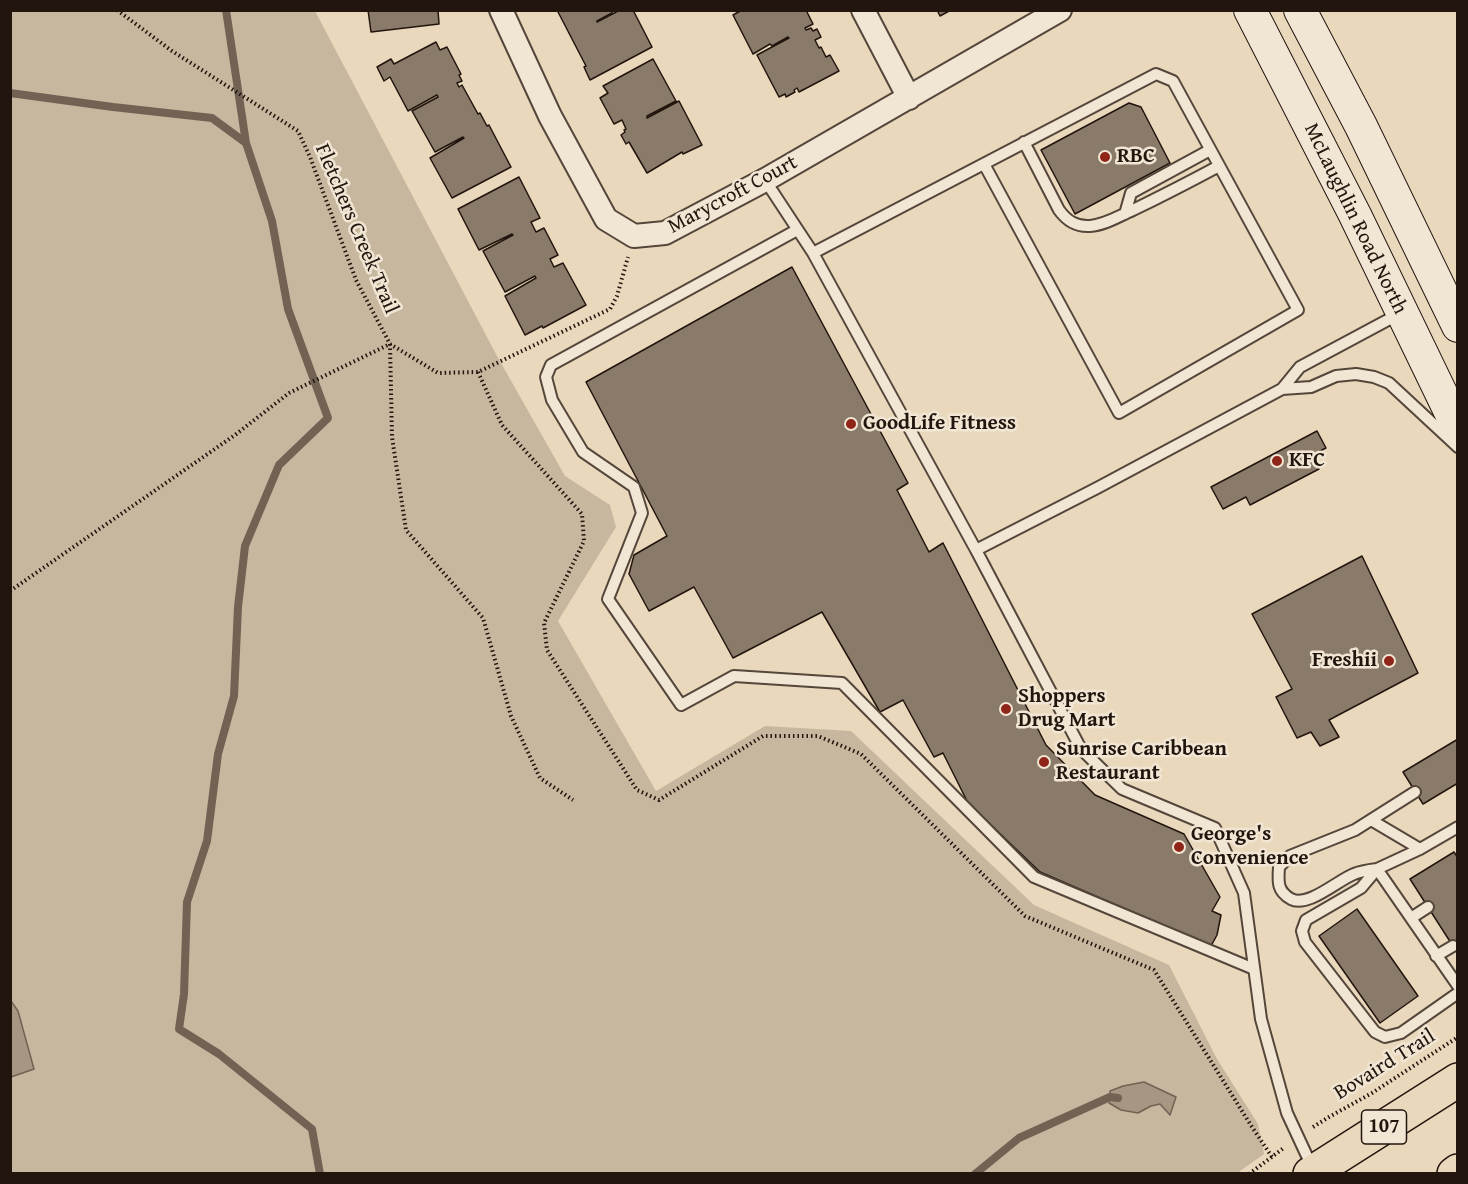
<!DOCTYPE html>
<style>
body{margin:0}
#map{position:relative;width:1468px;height:1184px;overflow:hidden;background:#ead8bd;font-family:"Gentium Book Plus",serif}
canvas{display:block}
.frame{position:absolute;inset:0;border:12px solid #22150e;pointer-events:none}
</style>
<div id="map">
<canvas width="1468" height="1184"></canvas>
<div class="frame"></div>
</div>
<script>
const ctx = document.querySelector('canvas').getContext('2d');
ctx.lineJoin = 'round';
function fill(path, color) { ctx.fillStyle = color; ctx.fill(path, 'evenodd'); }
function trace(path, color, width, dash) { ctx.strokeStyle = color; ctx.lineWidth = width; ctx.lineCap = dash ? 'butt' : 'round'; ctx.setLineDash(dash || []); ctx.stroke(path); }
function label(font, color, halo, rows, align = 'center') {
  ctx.font = font + ' "Gentium Book Plus",serif'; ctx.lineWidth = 5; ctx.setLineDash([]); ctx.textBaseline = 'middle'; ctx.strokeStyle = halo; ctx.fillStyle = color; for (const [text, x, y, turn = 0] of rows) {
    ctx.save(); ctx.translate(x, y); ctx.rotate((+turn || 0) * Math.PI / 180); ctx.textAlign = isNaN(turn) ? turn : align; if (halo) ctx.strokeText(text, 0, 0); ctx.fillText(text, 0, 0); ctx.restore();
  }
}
fill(new Path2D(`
 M10 11H315L497 356 565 476 610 505 616 527 558 621 656 791 765 726 851 731 1034 905 1169 965 1217 1059 1258 1124 1264 1154 1236 1174 11 1173Z`), '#c8b79f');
const water = new Path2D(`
 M11 1001 18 1011 34 1069 11 1077Z
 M1144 1082 1176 1097 1170 1115 1160 1104 1151 1106 1138 1113 1121 1110 1109 1103 1110 1091 1123 1086Z`);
fill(water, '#a69682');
trace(water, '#716254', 1.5);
trace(new Path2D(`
 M226 10 246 143
 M10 93 113 107 212 118 246 143 272 221 288 309 328 418 279 465 245 546 238 607 234 696 218 754 207 841 187 902 184 994 179 1029 219 1054 312 1129 320 1174
 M975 1174 1019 1138 1110 1097 1118 1098`), '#716254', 8);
const building = new Path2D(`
 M368 10H438L439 24 371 32Z
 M557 10H612V13L597 21V22L620 10H633L652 47 590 80 584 67 586 66Z
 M742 10H806L813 24 805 28 806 30 811 28 813 31 817 29 821 37 815 40 819 48 821 47 826 57 830 55 839 71 799 92 797 88 794 90 795 92 786 97 785 94 779 97 757 55 789 38 788 37 772 46 770 44 753 54 733 15Z
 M937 10H951L940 16Z
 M436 42 440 50 447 47 461 74 459 75 462 81 457 83 459 87 462 85 478 114 480 113 487 126 489 125 490 127 511 167 452 198 430 158 464 138 463 137 435 152 412 111 438 97 437 95 408 111 390 77 384 81 377 67 391 59 394 64Z
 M653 59 676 101 647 116V118L679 101 702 145 683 154 682 152 647 173 629 142 626 144 621 135 625 132 624 130 626 129 622 120 614 124 600 98 608 93 603 86Z
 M1129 103 1141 107 1170 163 1075 214 1041 150Z
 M519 177 540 218 531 222 536 232 544 228 558 255 550 259 554 267 563 263 586 305 543 328 542 326 525 335 505 296 536 278 535 276 505 292 483 251 513 235 512 234 479 250 458 209Z
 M792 267 908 483 897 490 929 552 943 543 1046 745 1095 795 1184 834 1220 897 1212 911 1221 915 1217 935 1211 946 1040 872 968 803 943 753 934 757 903 700 880 712 822 612 733 658 694 587 649 611 629 574 634 555 667 536 586 382Z
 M1317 431 1326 448 1312 455 1319 469 1250 505 1246 497 1223 509 1211 487Z
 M1362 556 1418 673 1329 720 1339 737 1320 746 1311 732 1297 738 1276 697 1292 689 1252 614Z
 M1458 739V783L1423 804 1403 772Z
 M1454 852 1458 858V954L1410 879Z
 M1357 909 1418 996 1380 1023 1319 936Z`);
fill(building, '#8a7a69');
trace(building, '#22150e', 1.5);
const lane = new Path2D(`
 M1024 142 1059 210C1067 221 1076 227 1090 226 1105 225 1119 216 1133 210 1162 196 1191 181 1219 166
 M765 180 813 253 976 550 1097 488 1282 389 1300 367 1399 314
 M1125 214 1131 193 1210 150
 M797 230 551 365 546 377 552 400 583 452 634 487 642 513 608 599 681 705 734 676 842 683 1034 877 1254 969
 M813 253 1156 74 1173 81 1298 310 1119 413 984 164
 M1282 389 1311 387 1336 376 1356 374 1374 377 1389 383 1458 447
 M976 550 1081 749 1122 789 1215 828 1244 893 1261 1019 1287 1113 1313 1169
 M1371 820 1420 849
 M1458 827 1420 849 1377 869 1458 986
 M1377 869 1361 888 1306 920 1302 931 1305 942 1375 1032 1385 1037 1401 1033 1458 993
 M1377 869C1369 870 1361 871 1354 874 1338 880 1308 908 1291 899 1277 891 1278 882 1279 867L1290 856 1355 830 1415 792
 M1411 918 1428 907
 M1436 956 1453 946`);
const street = new Path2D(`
 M501 10 550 116 606 219 634 236 665 233 765 180 1060 10
 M863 10 909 98`);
const secondary = new Path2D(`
 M1250 10 1355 215 1458 428
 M1300 10 1361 126 1458 326`);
const primary = new Path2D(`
 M1310 1174 1458 1080
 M1454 1174 1458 1171`);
trace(lane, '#54463a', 14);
trace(street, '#54463a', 26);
trace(secondary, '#22150e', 34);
trace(primary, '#22150e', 36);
trace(new Path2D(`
 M117 10 172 51 298 131 310 157 356 280 390 344 438 373 478 372 610 309 617 296 628 257
 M478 372 502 425 582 514 584 541 544 623 547 650 637 790 659 800 763 736H818L861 754 1025 916 1154 970 1252 1127 1272 1157
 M10 591 235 435 289 393 390 344 392 437 406 530 483 618 511 716 540 778 573 800
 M1313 1127 1329 1117 1372 1093 1458 1037
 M1249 1174 1285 1147`), '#22150e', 4, [1.5, 3]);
trace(lane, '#f1e6d4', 10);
trace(street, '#f1e6d4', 22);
trace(secondary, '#f1e6d4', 32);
trace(primary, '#ead8bd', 33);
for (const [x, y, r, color] of [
 [1105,157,6,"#8f2418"],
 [851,424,6,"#8f2418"],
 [1277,461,6,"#8f2418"],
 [1389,661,6,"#8f2418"],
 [1006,709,6,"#8f2418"],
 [1044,762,6,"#8f2418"],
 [1179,847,6,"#8f2418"]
]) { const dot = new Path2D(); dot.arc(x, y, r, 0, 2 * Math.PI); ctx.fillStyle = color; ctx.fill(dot); trace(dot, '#f1e6d4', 2); }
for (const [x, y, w] of [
 [1384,1127,45]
]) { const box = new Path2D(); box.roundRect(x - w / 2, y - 17, w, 34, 4.5); ctx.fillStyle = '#f1e6d4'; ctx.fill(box); trace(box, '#22150e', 1.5); }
label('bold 20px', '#22150e', null, [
 ["107",1384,1127]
]);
label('bold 21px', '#22150e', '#f1e6d4', [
 ["RBC",1117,157],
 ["GoodLife Fitness",863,424],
 ["KFC",1289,461],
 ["Freshii",1377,661,"right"],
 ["Shoppers",1018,697],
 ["Drug Mart",1018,721],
 ["Sunrise Caribbean",1056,750],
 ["Restaurant",1056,774],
 ["George's",1191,835],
 ["Convenience",1191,859]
], 'left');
label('21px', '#22150e', '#f1e6d4', [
 ["Marycroft Court",733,195,-28],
 ["McLaughlin Road North",1355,219,64],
 ["Fletchers Creek Trail",356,229,67],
 ["Bovaird Trail",1385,1065,-32]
]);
</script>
